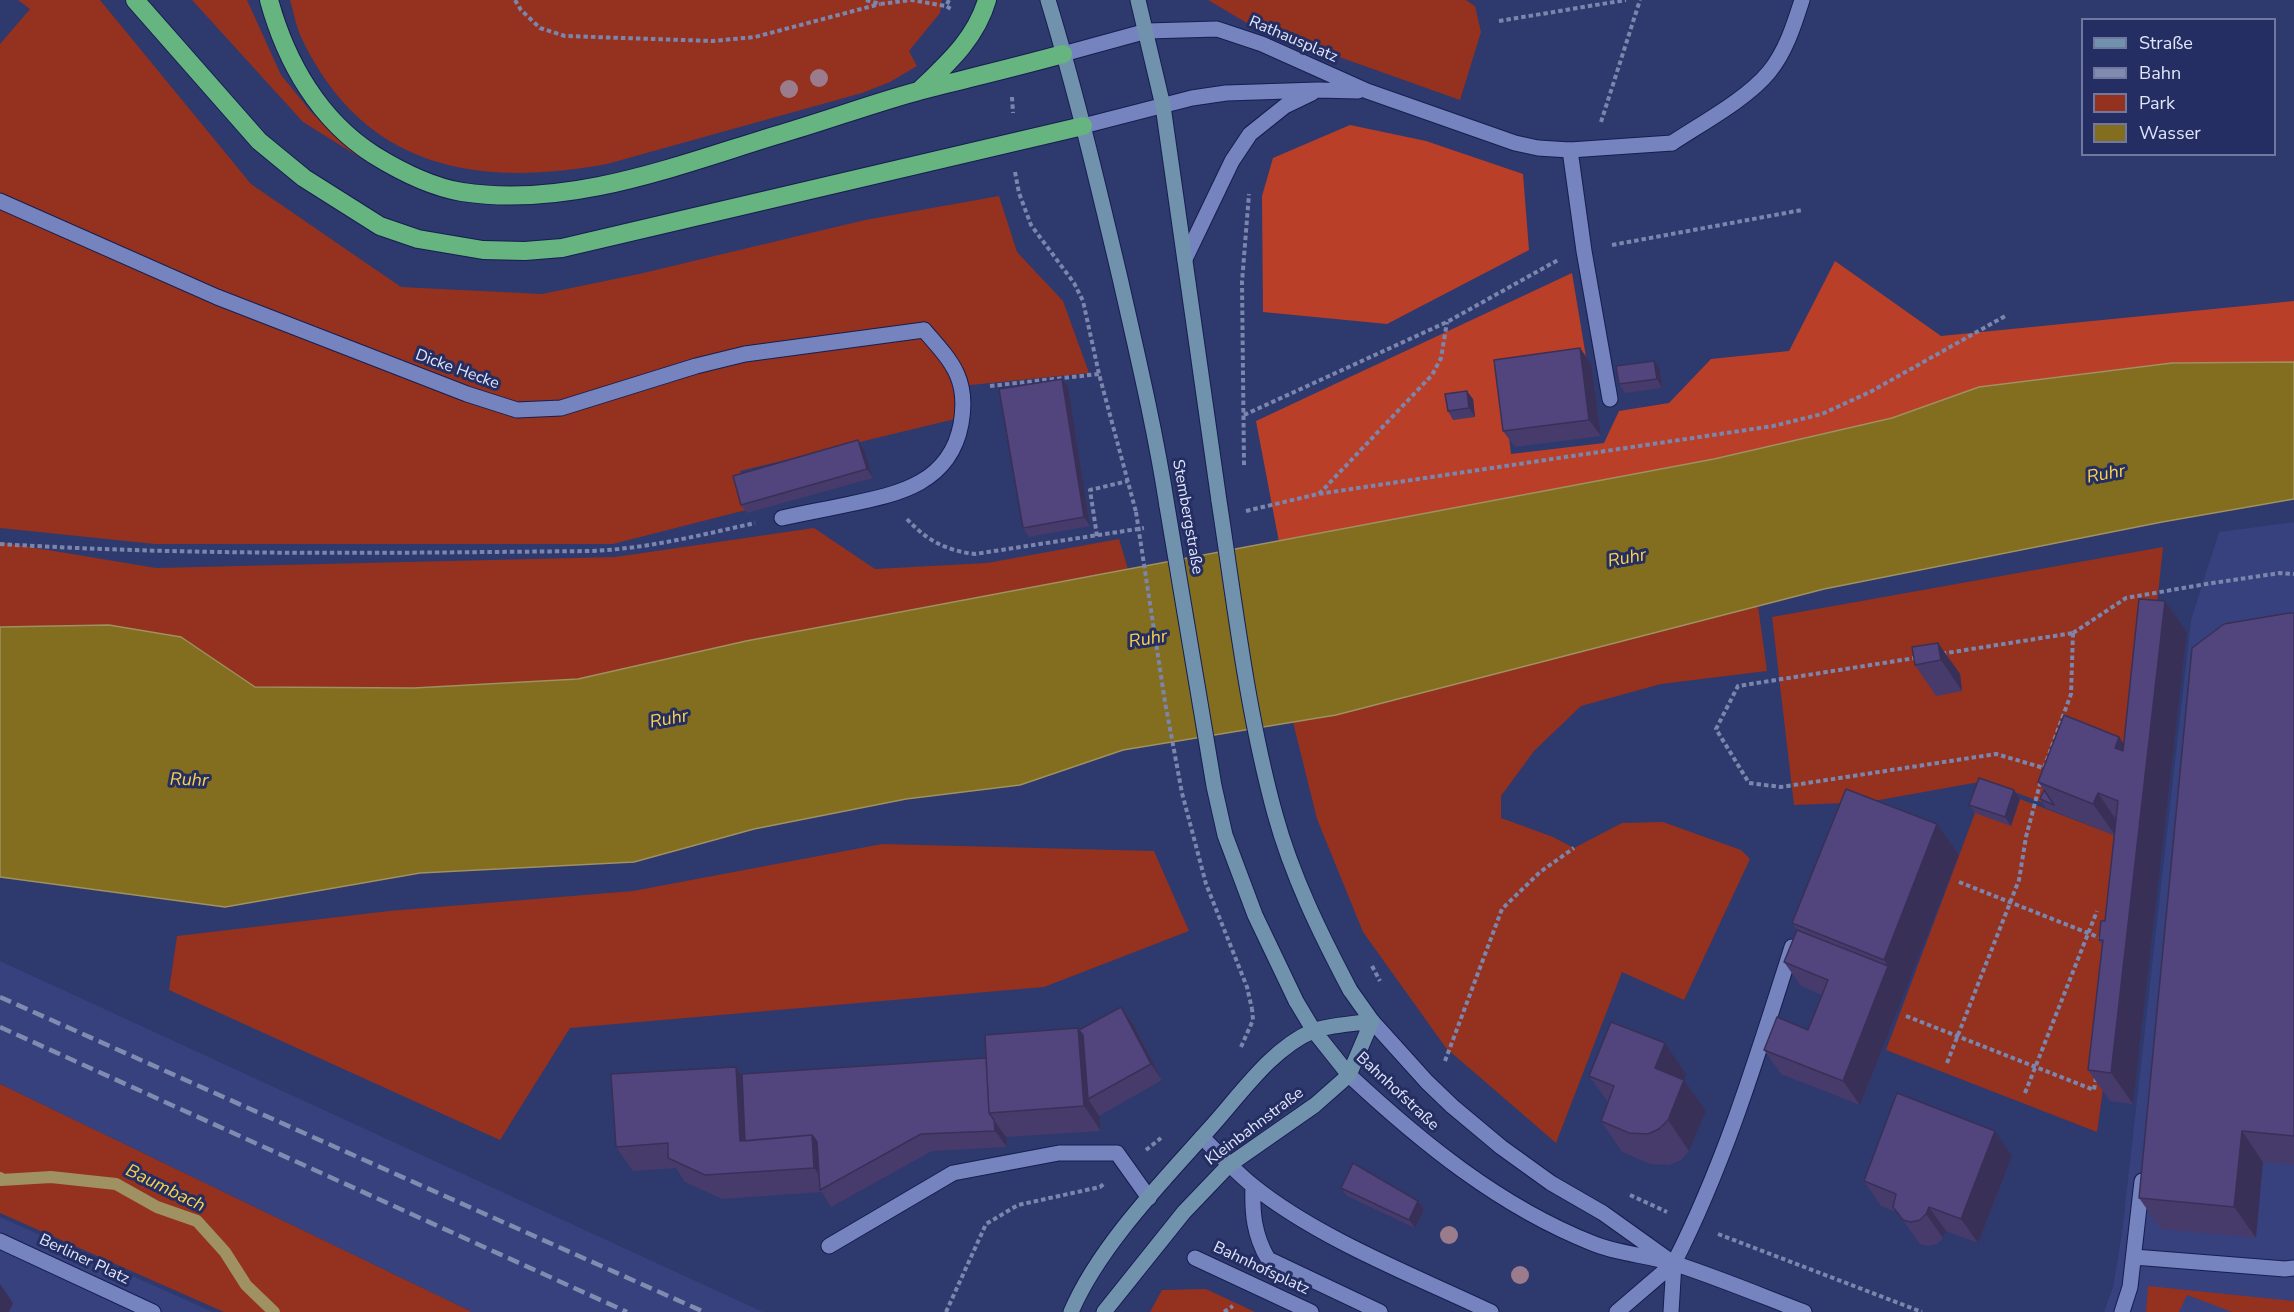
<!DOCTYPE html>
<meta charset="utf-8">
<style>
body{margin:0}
#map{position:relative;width:2294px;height:1312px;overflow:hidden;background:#2e396e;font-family:"Nunito Sans",sans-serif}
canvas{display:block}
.legend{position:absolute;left:2081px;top:18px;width:195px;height:138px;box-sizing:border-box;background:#252e62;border:2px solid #70789f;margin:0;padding:8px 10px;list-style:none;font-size:18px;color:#e0e6fa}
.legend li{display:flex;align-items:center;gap:12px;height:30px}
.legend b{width:30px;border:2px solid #70789f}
</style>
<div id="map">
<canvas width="2294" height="1312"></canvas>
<ul class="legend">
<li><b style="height:8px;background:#7092ac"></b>Straße</li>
<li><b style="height:8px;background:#818aaf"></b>Bahn</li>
<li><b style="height:16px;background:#94311f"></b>Park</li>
<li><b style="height:16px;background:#836d1f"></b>Wasser</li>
</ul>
</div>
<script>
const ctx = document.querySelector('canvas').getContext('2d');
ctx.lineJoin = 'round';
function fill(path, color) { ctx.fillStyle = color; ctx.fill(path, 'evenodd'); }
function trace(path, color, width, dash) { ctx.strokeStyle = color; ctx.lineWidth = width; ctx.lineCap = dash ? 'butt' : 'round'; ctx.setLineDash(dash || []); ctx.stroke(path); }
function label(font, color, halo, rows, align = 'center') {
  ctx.font = font + ' "Nunito Sans",sans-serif'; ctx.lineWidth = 6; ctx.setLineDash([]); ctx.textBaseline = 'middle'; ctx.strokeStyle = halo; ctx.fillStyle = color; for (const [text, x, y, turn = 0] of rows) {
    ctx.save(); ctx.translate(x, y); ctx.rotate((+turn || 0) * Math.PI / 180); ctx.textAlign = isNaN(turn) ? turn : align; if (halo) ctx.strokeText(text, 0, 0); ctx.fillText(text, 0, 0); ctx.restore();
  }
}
fill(new Path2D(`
 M2294 522V1312H2104L2113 1287 2122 1233 2191 620 2219 532Z
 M0 961 763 1312H472L0 1084Z
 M0 1217 213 1312H0Z`), '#36417d');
fill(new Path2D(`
 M18 0H100L251 184 401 287 542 294 639 274 865 220 999 196 1017 252 1063 301 1089 373 961 386 955 419 740 471 750 509 613 544H155L0 528V44L30 9Z
 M192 0H247L281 75 312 113 364 160 303 122Z
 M290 0H942L940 13 909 51 917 66 890 82 862 93 607 164C477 188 364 169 302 39 296 27 294 13 290 0Z
 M1208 0H1466L1475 6 1481 32 1460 100 1252 26Z
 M814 528 875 569 987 563 1119 539 1128 569 746 641 578 679 416 688 255 687 178 637 31 626 0 627V542L156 568 615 557Z
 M2163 547 2140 763 2069 737 2041 802 1985 781 1868 802 1794 805 1772 617Z
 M1758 606 1767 671 1661 684 1581 706 1534 751 1501 796V818L1553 837 1574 848 1622 823 1663 822 1741 850 1750 859 1684 1000 1622 972 1556 1143 1446 1048 1363 932 1317 819 1293 722Z
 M2020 799 2114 835 2139 832 2097 1132 1886 1050 1975 813Z
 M882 844 1154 851 1189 931 1044 987 570 1028 500 1140 169 990 177 936 389 911 633 891Z
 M0 1084 472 1312H224L0 1213Z
 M2148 1286 2294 1301V1312H2232L2187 1295 2179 1312H2146Z
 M1206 1289 1255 1312H1150L1162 1290Z`), '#94311f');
fill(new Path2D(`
 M1350 125 1426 141 1523 174 1529 250 1387 324 1263 312 1262 196 1273 158Z
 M1835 261 1941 336 2294 301V362L2172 363 1979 387 1892 418 1714 459 1279 542 1256 421 1572 273 1586 357 1501 372 1511 454 1604 443 1619 411 1669 403 1711 359 1789 351Z`), '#ba3f28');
const water = new Path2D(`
 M2294 362V499L2162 522 1824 589 1336 715 1123 750 1020 785 906 799 754 829 634 862 420 873 225 907 0 877V627L109 625 181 637 255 687 414 688 578 679 746 641 1714 459 1892 418 1979 387 2172 363Z`);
fill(water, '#836d1f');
trace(water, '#9f9161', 1.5);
trace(new Path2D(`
 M0 1178 1 1180 51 1177 116 1184 157 1207 197 1221 225 1252 246 1285 274 1312`), '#9f9161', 12);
const service = new Path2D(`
 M1672 143C1702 123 1747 99 1769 72 1786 51 1794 25 1802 0
 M1570 150 1584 251 1610 399
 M782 518C804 513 827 509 850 504 899 494 950 483 961 424 969 379 952 362 924 330
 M1202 1137C1218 1153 1234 1170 1252 1185 1317 1238 1415 1276 1491 1312
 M1253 1186C1252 1213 1254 1235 1268 1259L1380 1312
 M829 1246 953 1173 1059 1153H1117L1149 1198
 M2134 1257 2285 1269 2294 1268
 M1674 1263C1725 1163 1758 1054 1792 947
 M2122 1312 2130 1287 2142 1181`);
const minor = new Path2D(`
 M1063 54 1147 31 1217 29 1262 44 1367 91 1515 143 1538 148 1570 150 1672 143
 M1083 126 1192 98 1226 93 1318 90 1358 91
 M0 201 217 297 467 394 517 410 561 408 696 366 745 354 924 330
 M1185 259 1232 161 1250 134 1285 106 1312 93
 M0 1241 153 1312
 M1195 1258 1311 1312
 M1617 1312 1674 1263
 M1671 1312 1674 1263`);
const tertiary = new Path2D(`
 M1372 1021 1427 1082 1452 1106 1501 1147 1551 1183 1603 1213 1666 1258
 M1349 1075C1421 1142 1499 1206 1592 1243 1618 1254 1648 1255 1676 1264 1719 1278 1762 1296 1804 1312`);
const secondary = new Path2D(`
 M1048 0C1076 92 1098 185 1120 278 1137 353 1155 429 1167 506
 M1138 0 1163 106 1219 501
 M1350 990 1372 1021
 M1296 1001 1314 1031 1349 1075
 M1071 1312C1099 1246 1163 1181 1211 1127 1240 1095 1272 1048 1313 1031 1328 1025 1355 1024 1372 1021
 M1104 1312 1184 1212 1229 1165 1315 1105 1349 1075 1372 1021`);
const motorway = new Path2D(`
 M135 0 259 141 304 178 380 226 418 239 483 250 525 251 562 248 1083 126
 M269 0C286 62 319 120 374 155 400 171 431 187 462 192 572 209 683 163 787 132 831 119 877 102 922 90 969 78 1016 67 1063 54
 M921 89C948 63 976 38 987 0`);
trace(service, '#171e50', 17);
trace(minor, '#171e50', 17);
trace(tertiary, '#171e50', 17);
trace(secondary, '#171e50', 17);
trace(motorway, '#171e50', 20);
trace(new Path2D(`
 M515 0 521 10 540 28 565 36 713 41 755 37 880 4
 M866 0 880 4 911 0 946 6
 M949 0 946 6 951 9
 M1499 21 1626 0
 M1012 97 1013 113
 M1601 122 1640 0
 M1015 172 1019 193 1031 225 1074 283 1083 301 1099 374 1136 512
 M1612 245 1802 210
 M990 386 1099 374
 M1244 415 1447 322 1558 260
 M1244 465 1242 282 1249 194
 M1319 494 1432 375 1441 358 1447 322
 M1246 511 1318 494 1773 426 1822 414 1870 392 2007 315
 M907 519C926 540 947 551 975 554L1144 528
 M1097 536 1090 490 1128 481
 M0 544C196 556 393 553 590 551 646 549 701 535 755 523
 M2073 633 2071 694 2044 768 1996 754 1781 787 1749 783 1716 729 1738 686Z
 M2073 633 2126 598 2206 584 2280 573 2294 574
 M1959 882 2103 939
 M1906 1016 2094 1090 2096 1077
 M1241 1047 1253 1020 1252 1009
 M1445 1061 1502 909 1540 872 1574 848
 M1947 1063 2019 880 2026 837 2041 780
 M2025 1093 2097 911
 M1146 1150 1161 1138
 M1630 1195 1667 1212
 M1718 1234 1922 1312
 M946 1312 986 1224 1018 1205 1100 1187 1105 1183
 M1224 1312 1233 1306`), '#7c85ac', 4, [4.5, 3]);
trace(service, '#7584bf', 15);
trace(minor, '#7584bf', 15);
trace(tertiary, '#7584bf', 15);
trace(secondary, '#7092ac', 15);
trace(motorway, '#66b47f', 18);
trace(new Path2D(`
 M0 997 704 1312
 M0 1027 627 1312`), '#818aaf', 4.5, [12, 6]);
const secondaryBridge = new Path2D(`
 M1219 501C1235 605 1247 712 1275 814 1292 876 1320 933 1350 990
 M1167 506 1214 786 1225 835 1255 915 1296 1001`);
trace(secondaryBridge, '#171e50', 17, []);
trace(new Path2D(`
 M1136 512 1165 702 1182 793 1206 884 1247 987 1252 1009
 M1372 966 1380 981`), '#7c85ac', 4, [4.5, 3]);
trace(secondaryBridge, '#7092ac', 15);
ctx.fillStyle = '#9a7c8c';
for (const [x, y] of [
 [819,78],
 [789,89],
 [1449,1235],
 [1520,1275]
]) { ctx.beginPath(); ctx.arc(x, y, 9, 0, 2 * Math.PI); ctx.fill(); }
fill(new Path2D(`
 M1580 348 1591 364 1601 436 1515 447 1503 431Z
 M1660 369 1662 388 1625 393 1619 384Z
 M1068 387 1090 526 1029 537 1023 528Z
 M1473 399 1475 417 1453 420 1448 411Z
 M858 440 864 449 873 478 747 513 741 505Z
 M2165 601 2187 632 2133 1104 2110 1101 2088 1070 2102 945 2099 940 2105 921 2114 835 2046 808 2040 799 2044 790 2038 782 2124 744Z
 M2294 613V1165L2263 1162 2256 1238 2161 1229 2139 1198Z
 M1938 643 1960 674 1962 691 1936 696 1915 665Z
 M2014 790 2020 799 2011 826 1975 813 1969 805Z
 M1937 824 1959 855 1860 1105 1781 1074 1764 1050 1808 1030 1822 995 1801 986 1784 962 1797 930 1792 923Z
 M1121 1007 1133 1024 1162 1080 1099 1116 1101 1131 1006 1137 1007 1147 932 1151 831 1207 822 1192 722 1199 685 1182 676 1168 633 1171 616 1147 736 1067 742 1074 986 1058 1078 1028 1079 1030Z
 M1665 1043 1686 1074 1684 1080 1706 1111 1689 1151 1681 1160 1669 1165 1651 1164 1622 1152 1601 1121 1608 1102 1589 1076Z
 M2012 1156 1978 1243 1946 1231 1943 1238 1937 1244 1928 1246 1920 1244 1897 1212 1881 1206 1864 1181Z
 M1341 1188 1418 1201 1424 1210 1415 1228 1347 1196Z`), '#473b6c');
fill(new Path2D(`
 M1580 348 1591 364 1601 436 1589 420Z
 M1654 361 1660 369 1662 388 1657 379Z
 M1062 379 1068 387 1090 526 1084 517Z
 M1467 391 1473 399 1475 417 1469 408Z
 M858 440 864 449 873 478 867 469Z
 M2165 601 2187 632 2133 1104 2111 1073Z
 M1938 643 1960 674 1962 691 1941 660Z
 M2119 737 2141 768 2115 748Z
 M2014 790 2020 799 2011 826 2005 817Z
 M2098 793 2119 824 2115 835 2093 804Z
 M1937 824 1959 855 1860 1105 1843 1081 1888 966 1884 960Z
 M1121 1007 1133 1024 1162 1080 1151 1064Z
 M1078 1028 1094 1052 1088 1099 1099 1116 1101 1131 1084 1106Z
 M1665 1043 1686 1074 1684 1081V1080L1706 1111 1689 1151 1668 1120 1655 1068Z
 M736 1067 753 1091 756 1148 740 1141Z
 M994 1120 1006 1137 1007 1147 995 1131Z
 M1995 1131 2012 1156 1978 1243 1961 1219Z
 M2242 1131 2263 1162 2256 1238 2234 1207Z
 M812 1135 829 1159 827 1186 814 1168Z
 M1418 1201 1424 1210 1415 1228 1409 1220Z
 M1929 1207 1946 1231 1943 1238 1926 1214Z
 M0 1284 13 1303 9 1312H0Z`), '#393058');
const building = new Path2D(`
 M1580 348 1589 420 1503 431 1494 360Z
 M1654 361 1657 379 1619 384 1616 366Z
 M1062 379 1084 517 1023 528 999 389Z
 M1467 391 1469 408 1448 411 1445 394Z
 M858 440 867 469 741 505 733 476Z
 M2139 599 2165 601 2111 1073 2088 1070 2103 940H2099L2101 921H2105L2118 801 2098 793 2093 804 2038 782 2064 715 2119 737 2115 748 2123 751Z
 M2289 613H2294V1136L2242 1131 2234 1207 2139 1198 2192 648 2224 624Z
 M1938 643 1941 660 1915 665 1912 647Z
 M1979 778 2014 790 2005 817 1969 805Z
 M1846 789 1937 824 1884 960 1792 923Z
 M2044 790 2054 805 2040 799Z
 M1797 930 1888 966 1843 1081 1764 1050 1777 1017 1808 1030 1828 980 1784 962Z
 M1121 1007 1151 1064 1088 1099 1083 1035 1079 1030Z
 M1611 1022 1665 1043 1655 1068 1684 1080 1668 1120 1659 1129 1648 1134 1629 1133 1601 1121 1614 1086 1589 1076Z
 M1078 1028 1084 1106 989 1113 985 1035Z
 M986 1058 989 1113 994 1120 995 1131 921 1134 820 1190 817 1142 812 1135 745 1141 742 1074Z
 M736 1067 740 1141 812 1135 814 1168 705 1175 668 1158V1143L616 1147 611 1074Z
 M1897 1093 1995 1131 1961 1219 1929 1207 1926 1214 1920 1220 1911 1222 1903 1220 1893 1207 1896 1194 1864 1181Z
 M1353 1163 1418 1201 1409 1220 1341 1188Z`);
fill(building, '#52457d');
trace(building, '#393058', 1.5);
label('16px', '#e0e6fa', '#252e62', [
 ["Rathausplatz",1293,40,23],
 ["Dicke Hecke",457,370,20],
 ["Stembergstraße",1187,517,80],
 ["Bahnhofstraße",1397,1092,43],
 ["Kleinbahnstraße",1255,1127,-37],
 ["Berliner Platz",84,1260,25],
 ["Bahnhofsplatz",1261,1269,25]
]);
label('italic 18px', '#fad34a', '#252e62', [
 ["Ruhr",2106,475,-10],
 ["Ruhr",1627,559,-10],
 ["Ruhr",1148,640,-9],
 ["Ruhr",669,720,-10],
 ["Ruhr",189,781,2],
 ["Baumbach",165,1189,26]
]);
</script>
